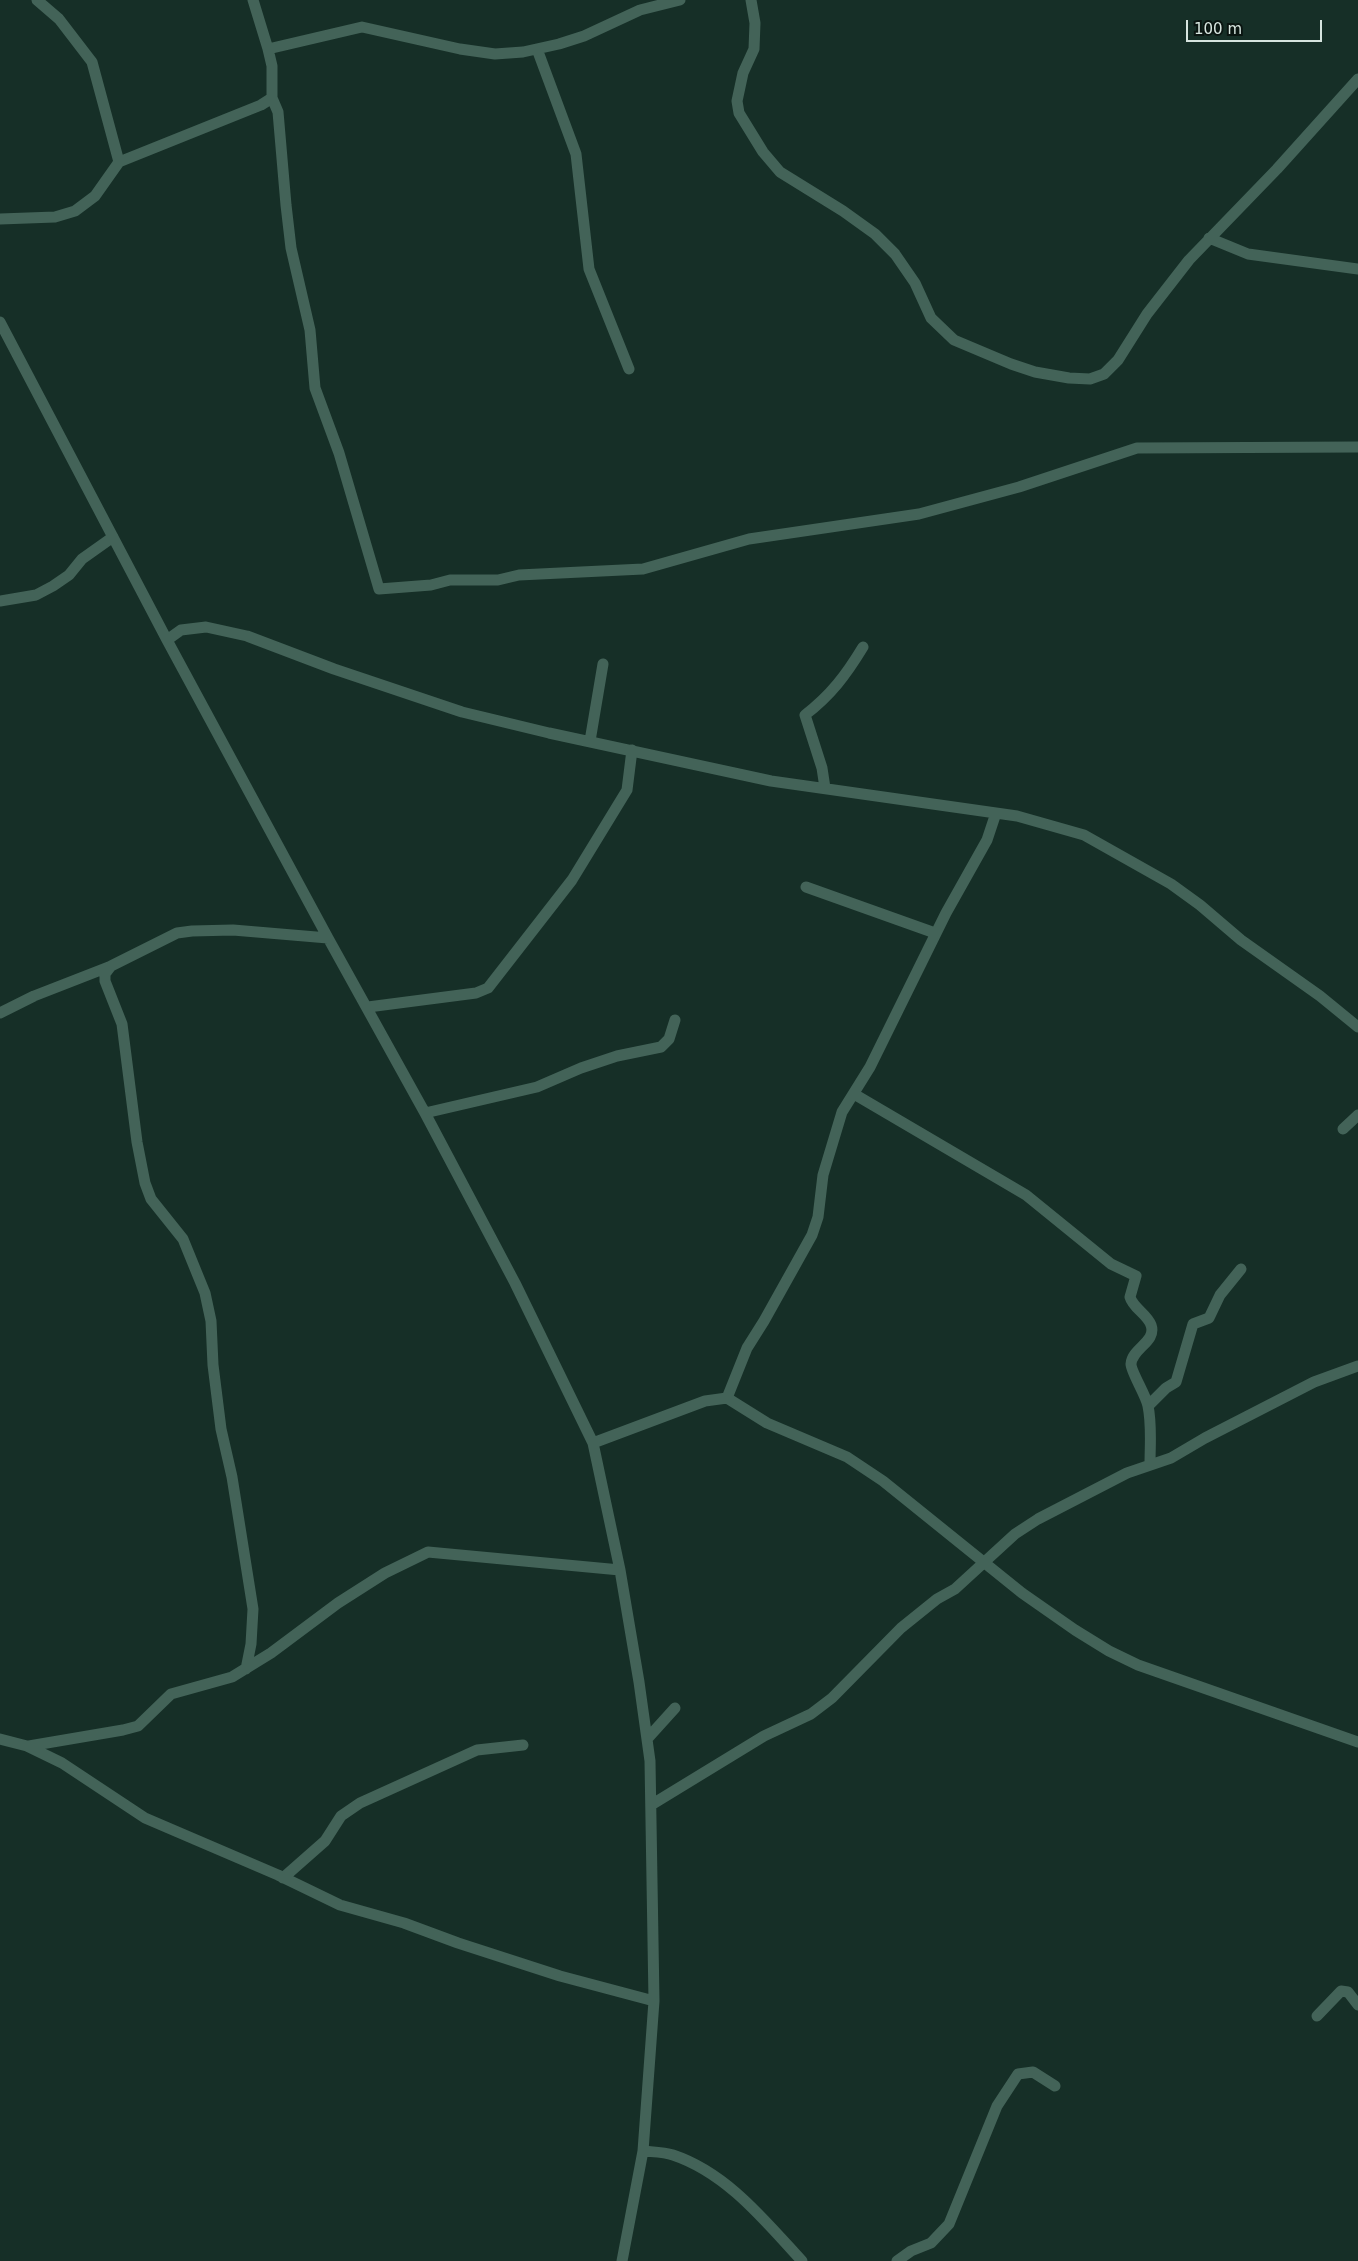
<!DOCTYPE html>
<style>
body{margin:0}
#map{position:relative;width:1358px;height:2261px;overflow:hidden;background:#162f27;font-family:"DejaVu Sans",sans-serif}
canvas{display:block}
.scale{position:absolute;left:1186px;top:20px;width:136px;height:22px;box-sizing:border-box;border:2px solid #d7e5df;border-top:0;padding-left:6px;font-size:15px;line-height:18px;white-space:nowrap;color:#d7e5df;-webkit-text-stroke:4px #0a1511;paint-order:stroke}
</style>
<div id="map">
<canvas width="1358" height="2261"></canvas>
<div class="scale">100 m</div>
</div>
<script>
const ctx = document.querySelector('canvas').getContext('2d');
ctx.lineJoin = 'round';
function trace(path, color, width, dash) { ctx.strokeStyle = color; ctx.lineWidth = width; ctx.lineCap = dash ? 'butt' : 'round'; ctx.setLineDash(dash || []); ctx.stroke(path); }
trace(new Path2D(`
 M37 0 59 19 92 62 119 162
 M253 0 268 49
 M680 0 640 10 584 36 559 44 523 52 495 54 460 49 362 27 268 49 272 66V98L278 112 286 205 291 248 310 330 315 388 339 453 379 589 431 585 450 580H498L519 575 643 569 749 539 919 514 1019 487 1137 448 1358 447
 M751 0 755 23 754 49 743 73 737 101 739 113 763 152 780 172 843 211 875 234 895 254 915 283 931 318 954 340 1011 364 1035 372 1069 378 1090 379 1104 374 1118 360 1147 314 1189 260 1277 169 1358 79
 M537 49 576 154 589 269 629 369
 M0 219 55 217 75 211 95 196 119 162 261 105 272 98
 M1209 238 1248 254 1358 269
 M0 322 167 640 328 938 425 1113 515 1283 593 1443 620 1570 639 1682 650 1761 654 2001 643 2151 622 2261
 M0 601 36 595 53 586 69 575 82 559 113 537
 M167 640 181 630 206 627 247 636 334 669 462 712 549 733 771 781 1017 816 1084 835 1171 884 1200 905 1241 940 1320 996 1358 1027
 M590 741 603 664
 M825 788 822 768 805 715C831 695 846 675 863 647
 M806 887 935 933
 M368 1007 476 993 488 988 572 880 627 790 632 750
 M0 1013 34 996 111 966
 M854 1094 1026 1195 1111 1264 1136 1276 1130 1297C1133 1308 1147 1314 1151 1325 1157 1342 1132 1348 1131 1364 1131 1372 1146 1395 1148 1406 1152 1425 1150 1445 1150 1464
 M425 1113 537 1087 581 1068 617 1056 661 1047 669 1039 675 1020
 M1343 1129 1358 1115
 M727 1398 747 1348 764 1321 812 1235 818 1217 823 1175 842 1112 870 1067 946 913 987 840 996 813
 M1148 1406 1166 1388 1176 1382 1193 1324 1209 1318 1220 1295 1241 1269
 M593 1443 705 1401 727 1398 767 1423 847 1457 883 1481 1022 1593 1075 1630 1109 1651 1138 1665 1358 1742
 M246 1669 251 1644 253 1609 232 1477 221 1429 213 1365 211 1321 205 1293 183 1239 151 1199 145 1183 137 1142 122 1024 105 981V974L111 966 177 933 192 931 233 930 328 938
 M0 1739 27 1746 62 1763 145 1818 278 1875 340 1905 404 1923 458 1943 560 1976 654 2001
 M647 1739 675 1708
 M29 1746 123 1730 138 1726 171 1694 232 1677 271 1653 338 1603 385 1573 428 1552 620 1570
 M651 1805 764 1736 811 1714 832 1698 901 1628 937 1599 955 1589 1015 1534 1038 1519 1127 1473 1171 1458 1205 1438 1314 1382 1358 1366
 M283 1878 325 1841 341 1816 360 1803 477 1750 523 1745
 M1317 2016 1341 1991 1348 1992 1358 2005
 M643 2151C653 2152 664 2152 673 2155 727 2173 765 2221 802 2261
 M897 2261 911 2251 931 2243 949 2224 997 2106 1018 2074 1033 2072 1055 2086`), '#436358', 11);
</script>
